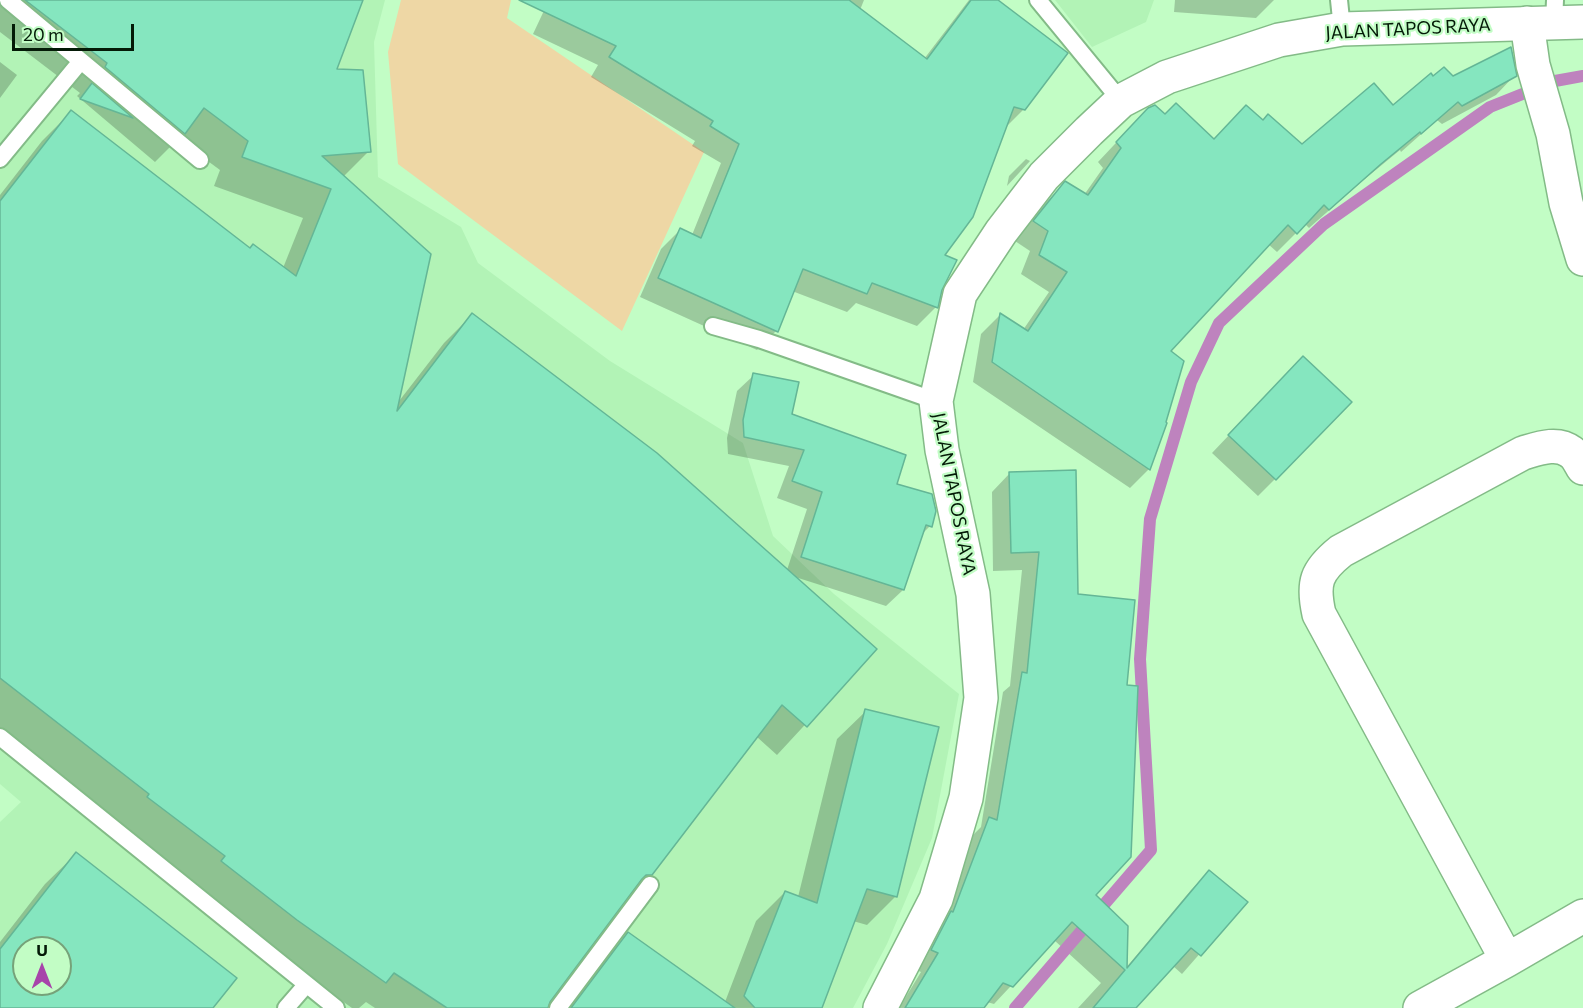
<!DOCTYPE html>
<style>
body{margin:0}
#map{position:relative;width:1583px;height:1008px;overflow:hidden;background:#c2fdc5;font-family:Commissioner,sans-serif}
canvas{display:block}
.north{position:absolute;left:12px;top:936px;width:60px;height:60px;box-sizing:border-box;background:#c2fdc5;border:2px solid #76a279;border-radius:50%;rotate:0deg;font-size:16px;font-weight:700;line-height:24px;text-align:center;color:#041a07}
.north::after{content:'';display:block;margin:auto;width:21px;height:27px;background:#a744aa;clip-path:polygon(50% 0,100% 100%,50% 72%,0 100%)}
.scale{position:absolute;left:12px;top:24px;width:122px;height:27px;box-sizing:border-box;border:3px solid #041a07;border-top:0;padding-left:8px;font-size:18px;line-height:21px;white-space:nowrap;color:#041a07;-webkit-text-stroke:4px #c2fdc5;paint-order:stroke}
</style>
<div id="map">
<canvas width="1583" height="1008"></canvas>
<div class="north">U</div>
<div class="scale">20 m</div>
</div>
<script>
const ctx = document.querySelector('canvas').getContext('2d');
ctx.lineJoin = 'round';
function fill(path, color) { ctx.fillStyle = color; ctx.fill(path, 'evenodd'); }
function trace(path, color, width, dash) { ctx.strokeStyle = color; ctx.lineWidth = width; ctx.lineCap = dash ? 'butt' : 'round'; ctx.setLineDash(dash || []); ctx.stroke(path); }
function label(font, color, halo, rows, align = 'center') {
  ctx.font = font + ' Commissioner,sans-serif'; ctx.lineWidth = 4.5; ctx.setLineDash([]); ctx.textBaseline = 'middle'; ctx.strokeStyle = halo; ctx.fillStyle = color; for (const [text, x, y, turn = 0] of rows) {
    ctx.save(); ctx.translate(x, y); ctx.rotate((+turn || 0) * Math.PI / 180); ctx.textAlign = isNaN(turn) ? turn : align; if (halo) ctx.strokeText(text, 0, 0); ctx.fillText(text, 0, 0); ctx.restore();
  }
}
fill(new Path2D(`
 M0 0H385L374 42 378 177 461 227 478 263 610 361 743 443 773 536 834 594 959 694 932 838 887 944 853 1008H0V822L21 802 0 784ZM24 948H60V984H24Z
 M1055 0H1154L1146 22 1092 47Z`), '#b2f3b6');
fill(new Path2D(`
 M401 0H511L507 18 704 152 622 331 398 164 388 52Z`), '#eed7a5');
fill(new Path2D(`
 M0 0H361L335 70 369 151 343 177 396 405 444 343 472 315 787 570 807 509 777 498 789 466 728 454 727 438 737 391 754 375 790 415 895 485 930 526 921 535 903 590 886 606 792 576 875 649 777 755 757 737 651 874 622 903 548 1001 546 1008H375L366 1002 359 1008H352L268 948 119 826 121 823 0 729V195L42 141 71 112 250 249 283 268 303 218 214 186 220 170 178 139 155 162 77 96 80 93 0 32Z
 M549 0H864L860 10 924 59 969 0H996L1024 109 1005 128 942 256 940 289 936 307 917 326 856 303 847 312 792 291 776 331 757 350 640 297 661 249 680 230 692 235 721 163 692 146 695 141 591 77 598 65 533 34Z
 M1175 0H1274L1256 18 1174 12Z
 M0 62 17 75 0 98Z
 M1515 75 1496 95 1442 124 1437 120 1401 152 1400 150 1360 183 1309 228 1305 224 1277 252 1268 244 1169 352 1149 469 1130 488 973 382 981 334 1000 315 1023 330 1049 292 1021 274 1030 251 1015 241 1046 202 1065 183 1084 195 1103 168 1098 162 1129 129 1165 116 1214 140 1263 122 1302 146 1393 107 1433 78Z
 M1026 159 1030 161 1007 186 1009 176Z
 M1286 375 1275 479 1258 496 1212 453Z
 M1010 473 1076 596 1094 895 1125 969 1191 890 1209 872 1245 902 1182 974 1173 966 1134 1008H1078L1101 983 1054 940 994 1004 987 1002 982 1008H899L921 972 914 969 971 837 981 827 1003 692 1010 686 1022 570 993 571 992 492Z
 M866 711 896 896 867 925 853 921 820 1008H566L599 963 628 934 725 1002 756 921 785 892 798 897 837 739Z
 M76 854 212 1008H0V942L45 884ZM24 948H60V984H24Z`), '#0003');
trace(new Path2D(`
 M1015 1008 1151 850 1140 659 1150 519 1191 382 1219 323 1324 224 1490 107 1555 81 1583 76`), '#be83be', 12);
const building = new Path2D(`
 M25 0H363L337 69 363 70 371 152 322 156 431 254 397 411 472 313 657 453 877 649 807 727 782 705 652 875H646L642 879 550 1002 548 1008H447L394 973 386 983 297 920 221 861 225 856 147 797 149 794 0 678V201L71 110 250 248 253 244 296 276 331 189 242 157 248 141 204 108 185 134 105 67 107 63Z
 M519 0H849L927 59 971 0H998L1068 53 1025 110 1014 107 973 217 945 255 957 260 942 290 938 308 872 283 867 294 803 269 778 332 658 278 680 228 701 238 739 144 710 126 713 121 609 57 616 46Z
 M1511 47 1517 76 1462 106 1458 102 1421 134 1420 132 1381 164 1329 210 1324 205 1297 234 1288 225 1171 351 1184 361 1166 422 1167 423 1150 470 992 362 1000 313 1028 331 1067 272 1039 255 1048 231 1033 221 1065 181 1088 195 1121 148 1116 142 1148 108 1155 105 1165 114 1176 103 1214 139 1246 105 1263 120 1268 114 1302 144 1374 83 1393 105 1431 73 1433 76 1444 67 1453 76Z
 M92 83 133 118 80 99Z
 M1303 356 1352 402 1276 480 1228 435Z
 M753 373 799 382 792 414 906 455 897 484 932 494 936 511 932 527 926 525 904 590 801 557 822 492 792 481 804 450 744 437 743 420Z
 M1076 470 1078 594 1135 600 1127 685 1138 686 1131 857 1096 895 1128 926 1127 968 1209 870 1248 902 1201 956 1191 948 1136 1008H1093L1125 970 1072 922 1013 987 1003 983 984 1008H905L938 953 931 950 951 911 953 912 989 817 997 820 1022 672 1027 673 1039 552 1011 553 1009 472Z
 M865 709 939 727 897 897 867 889 822 1008H755L744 996 785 891 817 903Z
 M76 852 237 978 213 1008H0V949ZM24 948H60V984H24Z
 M628 932 735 1008H571Z`);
fill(building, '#85e6bf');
trace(building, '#64b696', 1.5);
const service = new Path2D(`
 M8 0 200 160
 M1038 0 1121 101
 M1339 0 1342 29
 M1554 23 1555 0
 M0 159 81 61
 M713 326 759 339 936 401
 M0 737 336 1008
 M286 1008 306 985
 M558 1008 650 885`);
const minor = new Path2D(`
 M1527 23 1533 65 1553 134 1566 203 1583 259
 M1507 960 1319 614C1312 583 1316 571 1341 551L1523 453C1537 449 1557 441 1571 452 1576 455 1580 463 1583 468
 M1420 1008 1507 960 1583 916`);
const secondary = new Path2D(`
 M880 1008 936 899 966 798 981 698 973 594 942 450 936 401 960 294 1001 232 1044 176 1089 131 1121 101 1167 77 1279 40 1342 29 1583 22`);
trace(service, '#83bb87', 20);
trace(minor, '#83bb87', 36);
trace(secondary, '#83bb87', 36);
trace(service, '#fff', 16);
trace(minor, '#fff', 33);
trace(secondary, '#fff', 33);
label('18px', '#041a07', '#c2fdc5', [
 ["JALAN TAPOS RAYA",1408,29,-3],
 ["JALAN TAPOS RAYA",954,494,79]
]);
</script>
